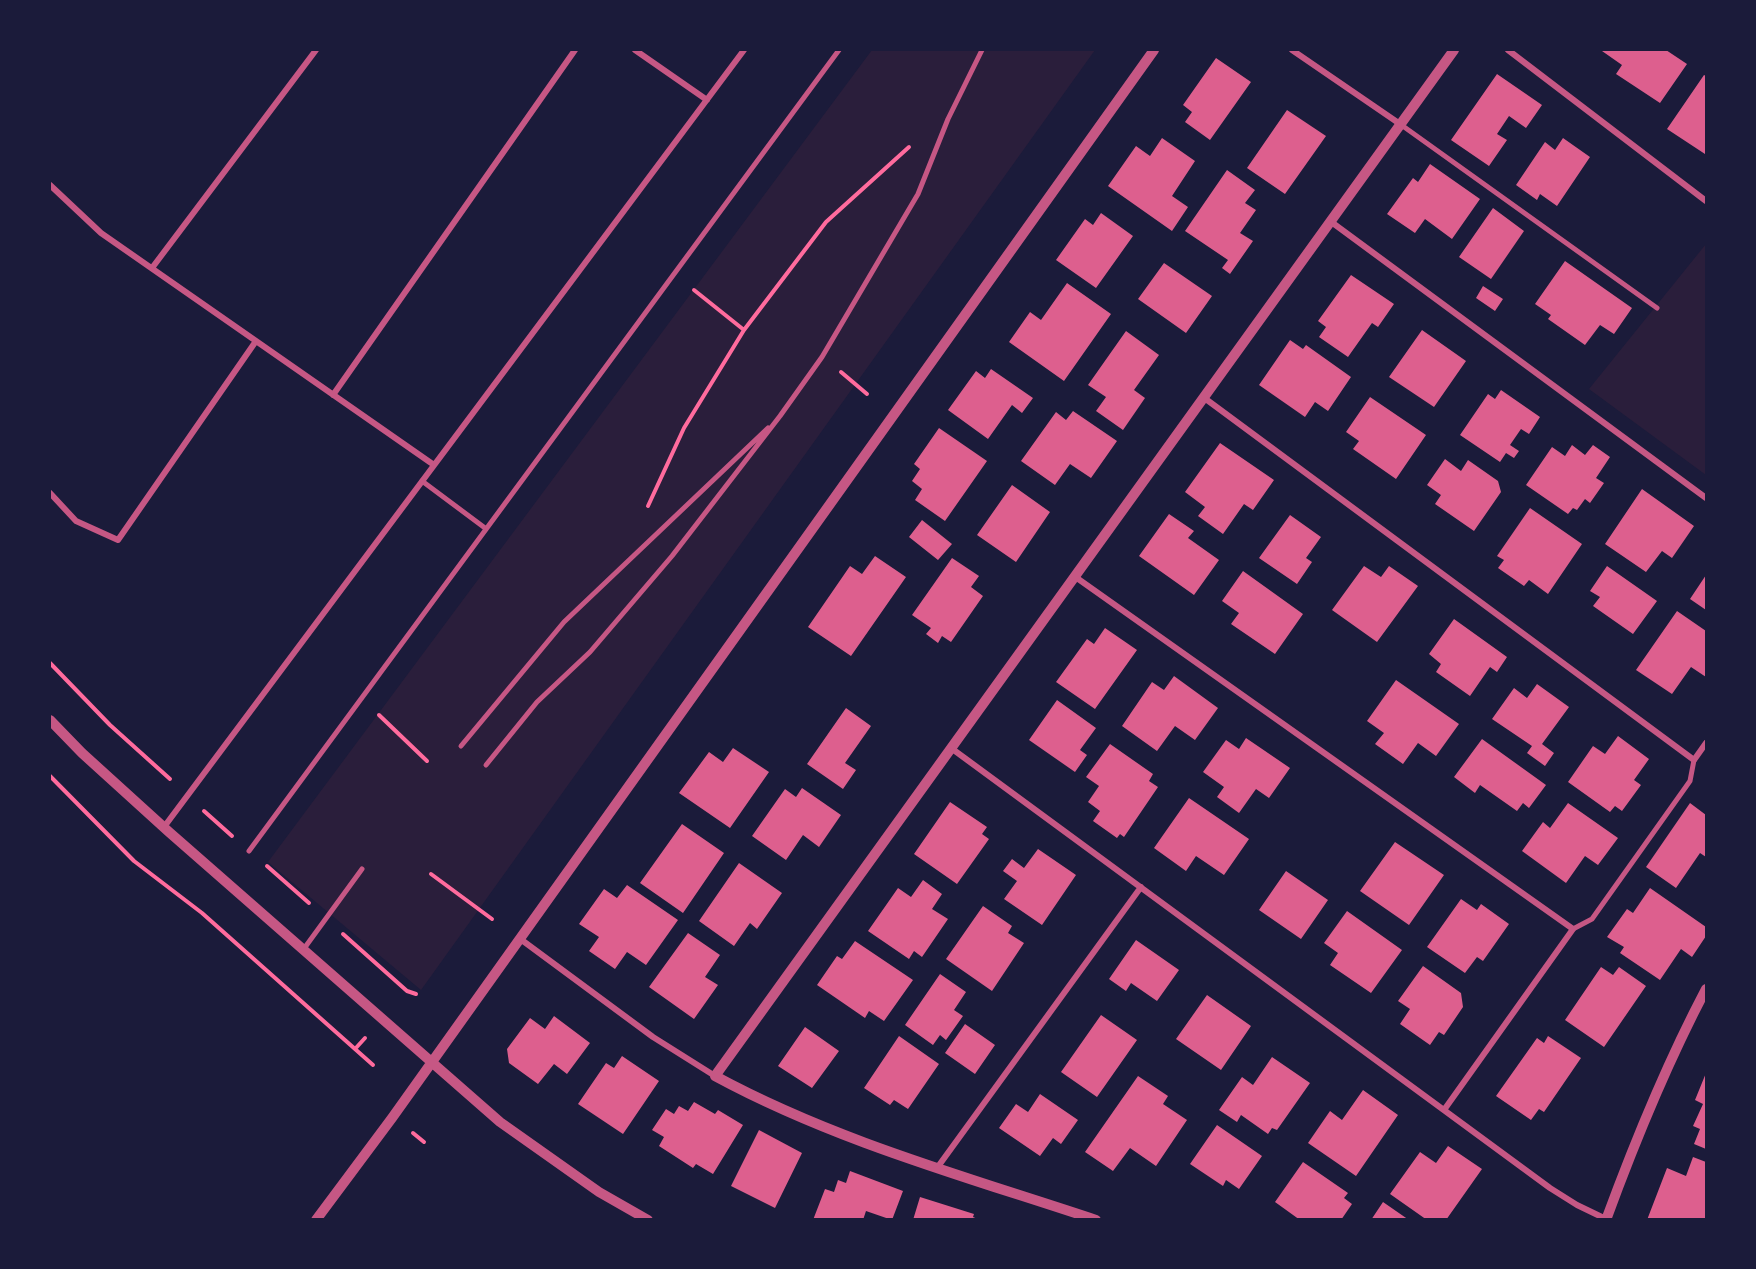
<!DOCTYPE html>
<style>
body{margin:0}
#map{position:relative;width:1756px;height:1269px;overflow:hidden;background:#1b1b3a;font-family:"DM Sans",sans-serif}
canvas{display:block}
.frame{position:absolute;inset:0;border:51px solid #1b1b3a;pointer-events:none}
</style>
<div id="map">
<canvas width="1756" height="1269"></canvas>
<div class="frame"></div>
</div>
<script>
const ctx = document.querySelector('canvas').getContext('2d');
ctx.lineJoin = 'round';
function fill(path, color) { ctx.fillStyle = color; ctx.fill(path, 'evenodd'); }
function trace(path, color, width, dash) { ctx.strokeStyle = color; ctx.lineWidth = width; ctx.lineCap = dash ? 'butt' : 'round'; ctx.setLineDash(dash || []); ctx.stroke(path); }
fill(new Path2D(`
 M872 50H1095L421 990 268 862Z
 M1706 244V475L1589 389Z`), '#2a1e3b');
fill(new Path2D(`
 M1603 50H1666L1687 64 1660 103 1616 74 1622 65 1602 51Z
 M1216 58 1251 82 1210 140 1185 122 1192 112 1183 105Z
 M1497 74 1542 105 1526 128 1509 116 1497 134 1507 140 1489 166 1451 140Z
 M1704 75 1706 76V152L1705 154 1667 129Z
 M1287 110 1326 136 1285 194 1247 168Z
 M1162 138 1195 161 1172 196 1188 207 1172 231 1108 186 1136 146 1150 156Z
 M1563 138 1590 157 1557 206 1540 194 1537 200 1516 185 1545 142 1555 150Z
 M1430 164 1480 199 1452 239 1425 219 1415 233 1387 214 1413 178 1418 182Z
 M1227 170 1255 190 1245 203 1256 210 1240 233 1253 241 1230 274 1222 268 1228 260 1185 231Z
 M1493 208 1524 231 1491 279 1459 257Z
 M1101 213 1133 236 1096 288 1056 260 1085 219 1093 225Z
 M1565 261 1632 308 1614 334 1600 325 1585 345 1548 319 1551 315 1535 304Z
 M1164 263 1212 296 1186 333 1138 299Z
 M1351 275 1394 304 1378 327 1372 323 1348 357 1319 337 1326 327 1318 321Z
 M1067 283 1111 314 1064 381 1009 342 1030 312 1041 320Z
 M1483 286 1503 299 1495 311 1476 298Z
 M1422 330 1466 361 1434 407 1389 377Z
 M1126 331 1159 355 1134 390 1145 398 1123 430 1096 411 1106 397 1088 385Z
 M1290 340 1303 349 1306 345 1351 377 1328 411 1315 402 1305 417 1259 385Z
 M991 369 1033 398 1022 413 1012 405 988 439 948 410 976 371 985 378Z
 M1501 390 1540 417 1529 434 1521 429 1510 445 1519 451 1514 458 1506 453 1500 462 1460 435 1488 394 1495 399Z
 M1370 397 1426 435 1396 479 1353 449 1359 441 1346 432Z
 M1073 411 1117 441 1091 478 1070 464 1055 485 1021 461 1056 412 1066 420Z
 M939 428 987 461 945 521 915 500 922 489 912 481 920 469 914 464Z
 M1220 443 1274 480 1253 510 1244 504 1223 534 1198 516 1205 507 1185 492Z
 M1572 445 1585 455 1593 445 1610 457 1596 478 1604 483 1590 503 1585 499 1577 510 1573 508 1568 514 1526 485 1552 447 1565 456Z
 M1445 459 1461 471 1468 460 1498 481 1501 492 1474 531 1435 504 1441 495 1427 485Z
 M1012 485 1050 512 1016 562 977 535Z
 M1642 489 1694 526 1672 558 1662 551 1646 572 1605 544Z
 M1530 508 1582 544 1548 594 1529 580 1524 586 1498 568 1504 560 1497 556Z
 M1169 514 1194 531 1188 538 1219 560 1194 595 1139 556Z
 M1290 515 1321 537 1306 558 1312 562 1297 584 1259 558Z
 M922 520 952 544 938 560 909 537Z
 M875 556 906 577 851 656 808 627 850 566 862 574Z
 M952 558 979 576 971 587 983 596 951 642 942 636 938 643 926 634 931 628 912 615Z
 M1364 566 1381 577 1389 566 1418 586 1377 642 1332 610Z
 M1607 566 1657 601 1633 634 1593 606 1600 597 1590 591Z
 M1243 571 1303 614 1275 654 1231 624 1239 613 1222 601Z
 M1706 575V610L1690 599Z
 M1677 611 1706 631V677L1691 667 1672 694 1636 670Z
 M1454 619 1507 657 1497 672 1490 667 1470 696 1436 672 1441 664 1429 654Z
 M1105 628 1137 650 1095 709 1056 682 1087 639 1094 644Z
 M1174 676 1218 708 1195 740 1175 726 1157 751 1122 726 1152 682 1164 690Z
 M1396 680 1459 724 1436 756 1418 743 1403 764 1375 744 1384 733 1367 721Z
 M1537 684 1569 707 1542 744 1554 753 1545 766 1527 753 1532 746 1492 719 1514 688 1527 698Z
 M1057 700 1096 728 1080 750 1087 755 1075 772 1029 740Z
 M846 708 871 726 845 763 856 770 843 789 807 764Z
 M1618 736 1649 759 1634 780 1641 785 1622 811 1615 806 1610 812 1568 782 1593 746 1605 754Z
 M1246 738 1290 768 1269 798 1256 789 1239 813 1217 797 1224 787 1203 772 1226 740 1239 749Z
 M1482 739 1546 785 1529 808 1523 803 1517 811 1480 785 1475 793 1454 777Z
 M1110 744 1153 774 1149 781 1158 787 1124 837 1120 834 1117 838 1093 821 1100 811 1088 802 1099 786 1086 777Z
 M733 748 769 772 730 828 679 793 709 752 723 762Z
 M802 788 841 815 819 847 803 835 786 860 752 836 785 789 796 797Z
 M1189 798 1249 839 1224 875 1196 856 1186 871 1154 848Z
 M950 802 987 827 982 834 989 839 957 884 914 854Z
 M1568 803 1618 838 1598 865 1585 856 1566 883 1522 851 1543 822 1550 828Z
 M1690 803 1706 815V857L1700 853 1676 888 1646 867Z
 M682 824 724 853 683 913 640 883Z
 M1395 842 1444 875 1409 925 1360 891Z
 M1038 849 1076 875 1042 925 1004 899 1017 881 1003 871 1012 859 1024 868Z
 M739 863 782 893 757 929 750 923 734 946 699 921Z
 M1286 871 1328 900 1301 939 1259 910Z
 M923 880 942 894 932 909 948 919 922 957 914 951 909 959 868 931 898 888 911 897Z
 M627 885 678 920 646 965 627 952 615 969 589 951 599 937 579 924 604 889 617 898Z
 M1650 888 1706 927V936L1692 957 1681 949 1660 980 1620 953 1624 947 1607 937 1627 909 1633 913Z
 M1461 899 1477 910 1481 904 1509 924 1483 961 1477 957 1465 973 1427 947Z
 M983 906 1012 926 1008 933 1024 943 992 991 946 959Z
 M1347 911 1402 950 1371 993 1330 965 1338 953 1324 943Z
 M688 933 720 955 705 977 718 985 694 1019 649 987Z
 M1136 940 1179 970 1157 1001 1131 983 1126 991 1109 979Z
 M855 941 913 980 884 1021 869 1011 865 1018 817 985 837 956 842 959Z
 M1423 966 1461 993 1463 1007 1444 1035 1439 1032 1430 1045 1400 1024 1410 1009 1398 1001Z
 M1601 967 1613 975 1619 967 1646 986 1604 1047 1565 1020Z
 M940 974 966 992 954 1010 963 1016 946 1040 940 1035 933 1045 905 1025Z
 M1207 995 1251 1026 1221 1070 1176 1039Z
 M1101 1015 1137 1040 1097 1097 1061 1072Z
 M554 1016 590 1043 567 1074 554 1064 538 1084 509 1063 507 1049 530 1018 545 1029Z
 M965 1024 995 1045 975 1074 945 1053Z
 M805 1027 839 1051 812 1088 778 1066Z
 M899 1036 939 1064 908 1109 894 1100 890 1105 864 1088Z
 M1548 1036 1581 1058 1544 1112 1539 1109 1531 1120 1496 1096 1537 1038 1544 1043Z
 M622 1056 659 1081 623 1134 578 1104 606 1063 614 1068Z
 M1272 1057 1310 1083 1277 1130 1272 1128 1268 1134 1241 1115 1237 1122 1219 1110 1242 1077 1253 1085Z
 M1706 1073V1149L1694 1144 1700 1129 1693 1126 1703 1104 1695 1100Z
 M1138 1076 1168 1096 1163 1104 1187 1120 1156 1166 1130 1148 1113 1171 1085 1152Z
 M1363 1090 1398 1115 1356 1176 1308 1143 1330 1111 1342 1120Z
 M1040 1094 1078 1120 1061 1144 1053 1138 1040 1156 999 1128 1016 1104 1028 1112Z
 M694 1102 715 1114 718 1110 743 1125 713 1174 696 1164 693 1168 659 1146 664 1137 652 1130 666 1109 674 1114 679 1106 688 1111Z
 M1217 1125 1262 1156 1239 1189 1226 1180 1223 1186 1190 1164Z
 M759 1130 802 1153 775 1208 731 1186Z
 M1448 1146 1482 1169 1446 1220H1427L1390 1194 1420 1152 1436 1163Z
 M1693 1157 1706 1162V1220H1647L1667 1168 1686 1176Z
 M1303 1162 1348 1193 1344 1198 1352 1204 1341 1220H1300L1275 1202Z
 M850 1171 903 1191 892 1220 866 1211 863 1220H813L825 1189 834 1192 838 1180 846 1183Z
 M920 1197 974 1214 973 1217 980 1220H913Z
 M1383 1202 1409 1220H1371Z`), '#dd5f8e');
trace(new Path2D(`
 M694 290 744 330
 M841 372 867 394
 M648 506 684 428 744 330 826 222 909 147
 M50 663 110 725 170 779
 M379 715 427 761
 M50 776 134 861 202 913 373 1065
 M204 811 232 836
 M267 866 309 903
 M431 874 492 919
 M343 934 407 991 416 994
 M355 1049 365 1038
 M413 1133 424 1142`), '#ff6b9d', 4);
trace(new Path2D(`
 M1400 124 1657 308
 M422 481 485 528
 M461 746 564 622 768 428
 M486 765 537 702 590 652 672 556 780 416 822 357 918 194 948 119 982 50
 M249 851 839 50
 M1573 929 1592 919 1690 781 1694 760
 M303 950 362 869`), '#c65784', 5);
trace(new Path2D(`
 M635 50 707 100
 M1292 50 1400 124
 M1508 50 1706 201
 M50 185 101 233 434 465
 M1330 221 1706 498
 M152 268 316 50
 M333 395 575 50
 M1203 397 1694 760 1706 743
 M50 493 76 521 118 540 256 341
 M1074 576 1573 929 1444 1110
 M951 748 1550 1188 1577 1205 1606 1219
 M164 827 744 50
 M519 938 653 1037 715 1076
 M937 1168 1141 887`), '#c65784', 6);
trace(new Path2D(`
 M50 720 82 753 169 832 500 1122 599 1192 648 1220
 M316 1220 392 1118 1154 50
 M1096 1220C967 1177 835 1141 715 1076L1454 50
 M1606 1220C1635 1141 1667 1063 1706 989`), '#c65784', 10);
</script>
